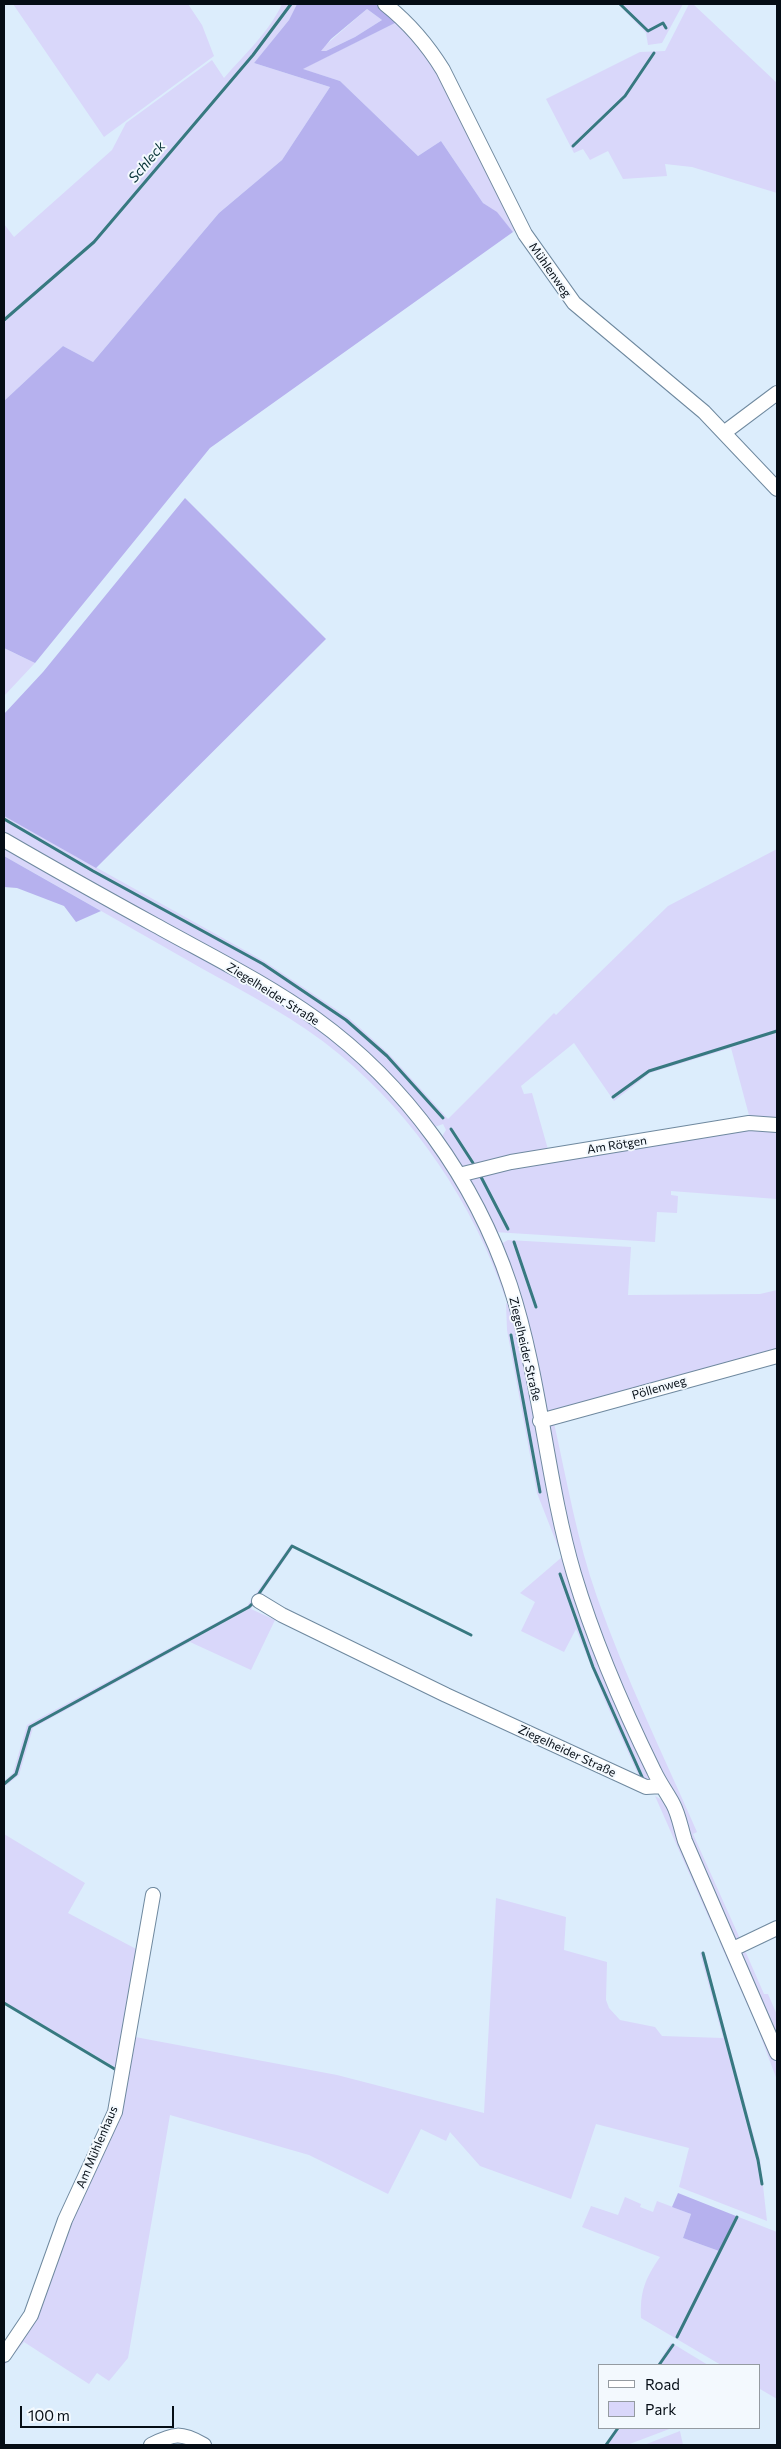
<!DOCTYPE html>
<meta charset="utf-8">
<style>
body{margin:0}
#map{position:relative;width:781px;height:2449px;overflow:hidden;background:#dcedfc;font-family:Commissioner,sans-serif}
canvas{display:block}
.frame{position:absolute;inset:0;border:5px solid #050d15;pointer-events:none}
.legend{position:absolute;left:598px;top:2364px;width:162px;height:65px;box-sizing:border-box;background:#f3f9fe;border:1px solid #949ba1;margin:0;padding:6px 9px;list-style:none;font-size:15px;color:#050d15}
.legend li{display:flex;align-items:center;gap:10px;height:25px}
.legend b{width:25px;border:1px solid #949ba1}
.scale{position:absolute;left:20px;top:2406px;width:154px;height:22px;box-sizing:border-box;border:2px solid #050d15;border-top:0;padding-left:6px;font-size:15px;line-height:18px;white-space:nowrap;color:#050d15;-webkit-text-stroke:4px #f3f9fe;paint-order:stroke}
</style>
<div id="map">
<canvas width="781" height="2449"></canvas>
<div class="frame"></div>
<ul class="legend">
<li><b style="height:6px;background:#fff"></b>Road</li>
<li><b style="height:14px;background:#d9d7fa"></b>Park</li>
</ul>
<div class="scale">100 m</div>
</div>
<script>
const ctx = document.querySelector('canvas').getContext('2d');
ctx.lineJoin = 'round';
function fill(path, color) { ctx.fillStyle = color; ctx.fill(path, 'evenodd'); }
function trace(path, color, width, dash) { ctx.strokeStyle = color; ctx.lineWidth = width; ctx.lineCap = dash ? 'butt' : 'round'; ctx.setLineDash(dash || []); ctx.stroke(path); }
function label(font, color, halo, rows, align = 'center') {
  ctx.font = font + ' Commissioner,sans-serif'; ctx.lineWidth = 4; ctx.setLineDash([]); ctx.textBaseline = 'middle'; ctx.strokeStyle = halo; ctx.fillStyle = color; for (const [text, x, y, turn = 0] of rows) {
    ctx.save(); ctx.translate(x, y); ctx.rotate((+turn || 0) * Math.PI / 180); ctx.textAlign = isNaN(turn) ? turn : align; if (halo) ctx.strokeText(text, 0, 0); ctx.fillText(text, 0, 0); ctx.restore();
  }
}
fill(new Path2D(`
 M13 4H188L202 25 214 56 104 137Z
 M282 4H297L289 20 254 63 330 87 282 160 219 213 93 362 63 346 4 401V224L14 237 112 150 126 123 212 60 224 78C244 55 269 32 282 4Z
 M618 4H683L662 43 648 45 646 33Z
 M689 4H693L777 83V193L692 167 665 164 667 176 623 179 608 151 590 160 583 149 574 153 546 99 640 52 665 51Z
 M367 9 382 20 355 37 326 51H321V49Z
 M399 21 438 70 517 229 513 232 497 213 483 203 441 141 418 156 340 81 302 69Z
 M4 648 35 663 4 696Z
 M4 816 264 961 349 1018 389 1054 448 1119 554 1013 556 1015 668 906 777 849V1121L750 1119 731 1048 650 1073 614 1101 574 1043 521 1086 524 1094 532 1093 549 1153 461 1169 441 1138 446 1130 443 1124 435 1127 410 1099 331 1024 4 834Z
 M4 844 286 1007C327 1034 374 1068 405 1107 450 1164 481 1228 508 1296L505 1297C473 1203 415 1117 339 1054 297 1019 248 994 201 968 135 930 70 893 4 856Z
 M745 1127 777 1128V1199L671 1191V1195L678 1196 677 1213 657 1212 655 1242 494 1232 468 1181 475 1174Z
 M508 1240 631 1247 628 1295 760 1294 777 1290V1349L554 1413 544 1410 499 1245Z
 M506 1303 511 1306 520 1341 546 1478 653 1781H641L606 1703 576 1629 564 1652 521 1631 535 1602 520 1593 562 1557 537 1493 507 1330Z
 M554 1423C567 1481 577 1540 597 1597 625 1677 663 1754 697 1832L693 1834 741 1941 733 1939 602 1639 574 1555 547 1428Z
 M291 1544 473 1635 471 1636 293 1548 259 1597 255 1595Z
 M251 1600 255 1602 251 1609 275 1620 251 1670 190 1642 33 1728 19 1775 4 1787V1781L13 1773 27 1725 247 1606Z
 M655 1796 662 1800 670 1810 717 1926 715 1932Z
 M4 1834 85 1883 68 1913 140 1951 118 2069 4 2002Z
 M496 1898 566 1917 564 1950 607 1962 606 2000 609 2008 620 2020 655 2027 662 2036 723 2038 700 1953 704 1952 760 2159 767 2221 679 2187 689 2148 596 2124 571 2199 480 2166 450 2132 446 2141 421 2129 388 2194 309 2155 170 2115 128 2358 109 2381 97 2373 89 2384 24 2342 4 2366V2361L117 2112 130 2036 337 2075 484 2113Z
 M724 1940 777 2065V2080L757 2027 719 1941Z
 M743 1946 764 1994H768L777 2015V2042L739 1953Z
 M625 2197 641 2204 640 2207 653 2212 657 2201 691 2214 683 2238 719 2251 736 2216 777 2232V2399L760 2389V2365H721L641 2318C640 2291 645 2279 660 2257L582 2227 591 2206 618 2215Z
 M671 2343 675 2345 708 2365H657Z
 M616 2428H672L627 2445H604Z
 M680 2431 683 2445H644Z`), '#d9d7fa');
fill(new Path2D(`
 M297 4H376L399 21 303 69 340 81 418 156 441 141 483 203 497 212 513 232 210 448 35 663 4 648V401L63 346 93 362 219 213 282 160 330 87 254 63 289 20ZM367 9 382 20 355 37 326 51H321L331 39Z
 M185 498 326 639 96 868 4 816V714L43 672Z
 M4 856 101 911 76 922 64 906 17 888 4 887Z
 M678 2193 736 2216 719 2251 683 2238 691 2214 672 2207Z`), '#b6b1ee');
trace(new Path2D(`
 M620 4 648 31 663 23 666 28
 M573 146 625 96 654 53
 M4 320 94 242 253 55 291 4
 M4 819 93 871 263 964 346 1020 387 1056 443 1118
 M613 1097 649 1071 777 1031
 M451 1129 473 1163
 M480 1175 508 1229
 M514 1242 536 1307
 M511 1335 540 1492
 M560 1574 593 1667 643 1779
 M258 1595 292 1546 471 1635
 M4 1784 16 1774 30 1727 249 1607 253 1603
 M703 1953 758 2160 762 2184
 M4 2003 118 2071
 M677 2337 737 2217
 M659 2365 673 2345
 M606 2445 618 2428`), '#377980', 3);
const minor = new Path2D(`
 M385 4C409 23 427 44 443 70L525 234 574 303 704 412 777 489
 M725 432 777 393
 M4 840C54 869 104 897 155 925 209 955 266 983 316 1019 406 1084 475 1180 510 1285 541 1379 546 1479 574 1574 594 1641 623 1708 654 1771 659 1782 667 1793 673 1804 679 1815 681 1829 685 1841L777 2053
 M459 1175 511 1162 749 1123 777 1125
 M540 1421 777 1356
 M259 1601 282 1615 446 1695 646 1787 662 1786
 M733 1949 777 1928
 M4 2355 31 2315 65 2220 115 2112 153 1895
 M151 2445C174 2433 181 2432 204 2445`);
trace(minor, '#6f899f', 16);
trace(minor, '#fff', 14);
label('12px', '#050d15', '#f3f9fe', [
 ["Mühlenweg",550,270,55],
 ["Ziegelheider Straße",273,994,32],
 ["Am Rötgen",617,1145,-9],
 ["Ziegelheider Straße",525,1349,77],
 ["Pöllenweg",659,1388,-16],
 ["Ziegelheider Straße",567,1751,25],
 ["Am Mühlenhaus",97,2147,-67]
]);
label('italic 14px', '#063336', '#f3f9fe', [
 ["Schleck",147,162,-50]
]);
</script>
